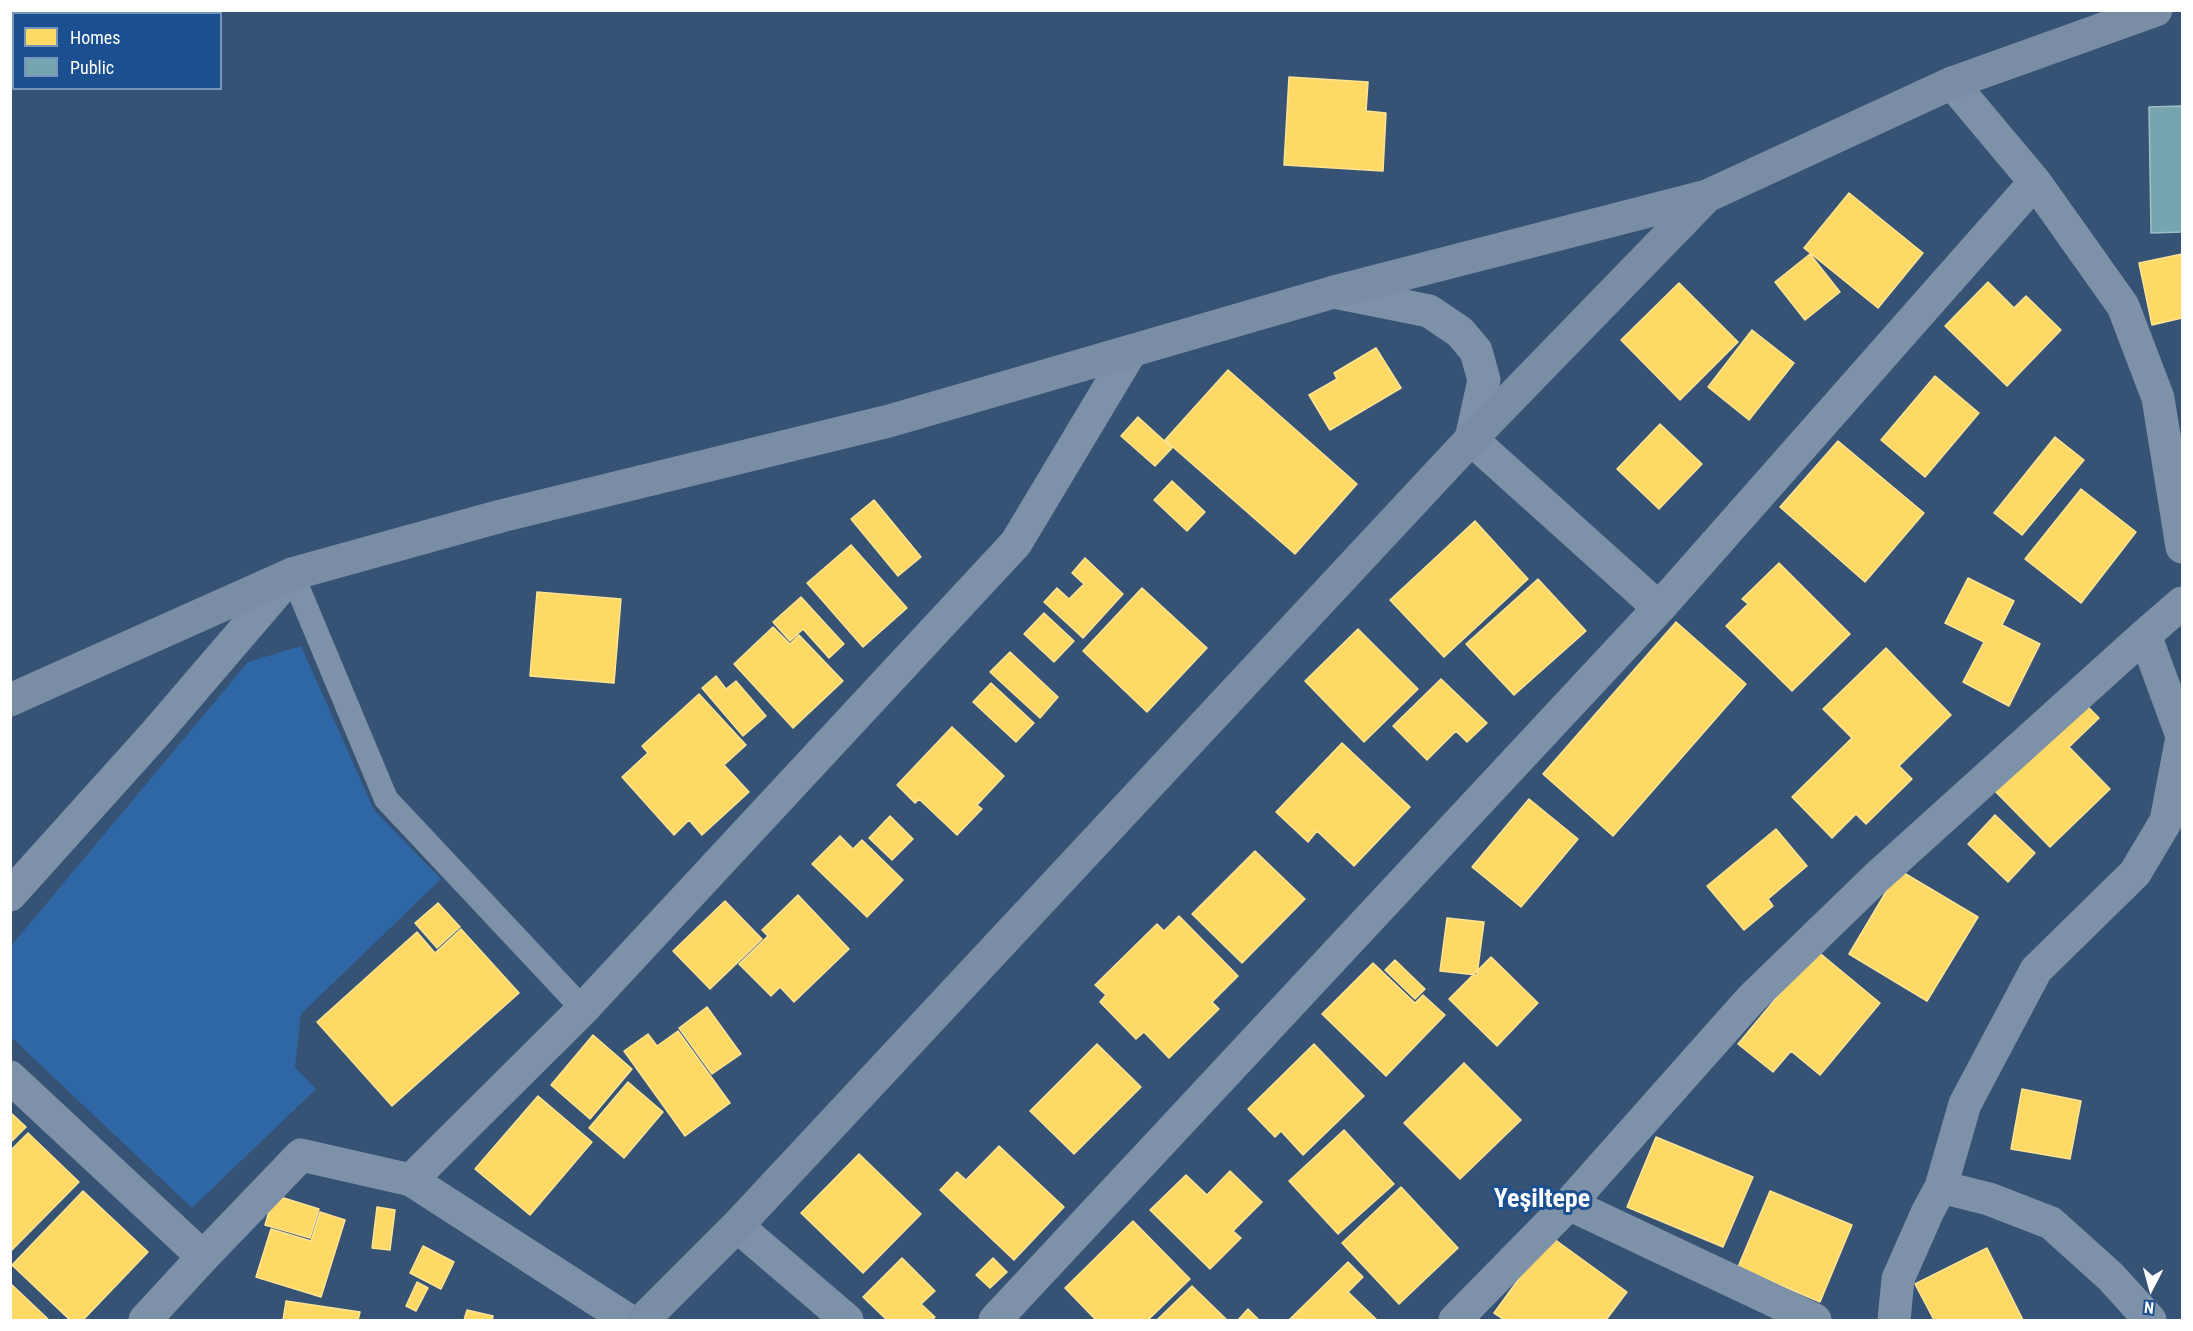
<!DOCTYPE html>
<meta charset="utf-8">
<style>
body{margin:0}
#map{position:relative;width:2193px;height:1331px;overflow:hidden;background:#365274;font-family:"Roboto Condensed",sans-serif}
canvas{display:block}
.frame{position:absolute;inset:0;border:12px solid #fff;pointer-events:none}
.legend{position:absolute;left:12px;top:12px;width:210px;height:78px;box-sizing:border-box;background:#1b4f8f;border:2px solid #7695bc;margin:0;padding:8px 10px;list-style:none;font-size:18px;color:#fff}
.legend li{display:flex;align-items:center;gap:12px;height:30px}
.legend b{width:30px;border:2px solid #7695bc}
.north{position:absolute;left:2121px;top:1259px;width:60px;height:60px;-webkit-text-stroke:4px #1b4f8f;paint-order:stroke;rotate:186deg;font-size:16px;font-weight:700;line-height:24px;text-align:center;color:#fff}
.north::after{content:'';display:block;margin:auto;width:21px;height:27px;background:#fff;clip-path:polygon(50% 0,100% 100%,50% 72%,0 100%)}
</style>
<div id="map">
<canvas width="2193" height="1331"></canvas>
<div class="frame"></div>
<ul class="legend">
<li><b style="height:16px;background:#ffd966"></b>Homes</li>
<li><b style="height:16px;background:#76a5af"></b>Public</li>
</ul>
<div class="north">N</div>
</div>
<script>
const ctx = document.querySelector('canvas').getContext('2d');
ctx.lineJoin = 'round';
function fill(path, color) { ctx.fillStyle = color; ctx.fill(path, 'evenodd'); }
function trace(path, color, width, dash) { ctx.strokeStyle = color; ctx.lineWidth = width; ctx.lineCap = dash ? 'butt' : 'round'; ctx.setLineDash(dash || []); ctx.stroke(path); }
function label(font, color, halo, rows, align = 'center') {
  ctx.font = font + ' "Roboto Condensed",sans-serif'; ctx.lineWidth = 6; ctx.setLineDash([]); ctx.textBaseline = 'middle'; ctx.strokeStyle = halo; ctx.fillStyle = color; for (const [text, x, y, turn = 0] of rows) {
    ctx.save(); ctx.translate(x, y); ctx.rotate((+turn || 0) * Math.PI / 180); ctx.textAlign = isNaN(turn) ? turn : align; if (halo) ctx.strokeText(text, 0, 0); ctx.fillText(text, 0, 0); ctx.restore();
  }
}
fill(new Path2D(`
 M301 646 374 810 441 879 301 1014 295 1067 316 1089 192 1208 11 1037V946L248 662Z`), '#2f66a5');
const homes = new Path2D(`
 M1289 77 1368 82 1366 111 1386 113 1383 171 1284 165Z
 M1849 193 1923 253 1878 308 1804 248Z
 M1810 254 1840 292 1805 320 1775 282Z
 M2182 254V318L2152 325 2139 263Z
 M1988 282 2014 308 2026 296 2061 330 2007 386 1945 326Z
 M1679 283 1738 342 1680 400 1621 340Z
 M1752 330 1794 363 1749 420 1708 387Z
 M1376 348 1401 388 1330 430 1309 395 1337 379 1334 373Z
 M1228 370 1357 484 1295 554 1165 440Z
 M1935 376 1979 413 1925 477 1881 440Z
 M1138 417 1172 448 1155 466 1121 436Z
 M1660 424 1702 464 1659 509 1617 469Z
 M2055 437 2084 460 2022 535 1994 513Z
 M1838 441 1924 513 1865 582 1780 507Z
 M1172 481 1205 512 1187 531 1154 500Z
 M2081 489 2136 532 2081 603 2025 559Z
 M874 500 921 557 898 576 851 519Z
 M1475 521 1528 579 1444 657 1390 600Z
 M851 545 907 608 863 647 807 583Z
 M1085 558 1123 594 1083 638 1044 602 1057 588 1069 599 1084 584 1072 573Z
 M1779 563 1850 634 1792 691 1726 626 1748 604 1742 599Z
 M1968 578 2014 601 2002 625 2040 644 2009 706 1963 682 1984 642 1945 623Z
 M1538 579 1586 631 1514 695 1466 644Z
 M1142 588 1207 648 1147 712 1083 651Z
 M537 592 621 599 614 683 530 676Z
 M801 597 844 644 829 658 803 629 790 641 773 622Z
 M1044 613 1074 641 1054 662 1024 634Z
 M1676 622 1746 684 1613 836 1543 774Z
 M773 627 790 644 799 635 843 681 793 728 734 664Z
 M1358 629 1418 689 1364 742 1305 681Z
 M1886 648 1951 715 1899 766 1912 779 1866 824 1856 814 1832 838 1792 797 1852 738 1823 709Z
 M1010 652 1058 697 1040 718 990 672Z
 M716 676 726 689 736 681 766 716 743 736 702 688Z
 M1441 679 1487 723 1467 742 1456 731 1427 760 1393 726Z
 M991 683 1034 723 1016 742 973 702Z
 M699 694 746 745 724 765 749 792 702 835 689 820 674 835 622 777 648 753 642 746Z
 M2081 700 2099 718 2069 747 2110 789 2050 847 1991 787Z
 M952 727 1004 776 977 805 982 809 957 835 919 799 915 803 897 785Z
 M1342 743 1410 807 1354 866 1317 831 1308 842 1276 812Z
 M1529 799 1578 839 1521 907 1472 867Z
 M1995 815 2035 853 2008 882 1968 844Z
 M890 816 913 839 892 860 869 838Z
 M1776 829 1807 866 1768 899 1773 906 1744 930 1707 886Z
 M840 836 853 849 862 840 903 880 867 917 812 864Z
 M1255 851 1305 899 1242 963 1192 914Z
 M1899 870 1978 917 1927 1001 1849 954Z
 M798 895 849 949 794 1002 780 987 771 996 739 964 768 936 762 930Z
 M725 901 762 939 710 989 673 951Z
 M438 903 460 927 437 948 415 923Z
 M1179 916 1238 976 1212 1002 1219 1009 1169 1058 1144 1032 1136 1039 1100 1002 1106 995 1095 985 1157 924 1164 931Z
 M1447 918 1484 922 1477 975 1440 971Z
 M461 929 519 993 392 1106 317 1022 417 932 435 953Z
 M1816 950 1880 1003 1820 1075 1791 1051 1773 1072 1738 1044Z
 M1491 957 1538 1003 1497 1046 1449 999Z
 M1395 960 1425 989 1415 999 1385 970Z
 M1373 963 1415 1003 1423 995 1445 1015 1386 1076 1322 1014Z
 M707 1007 741 1054 712 1074 679 1028Z
 M678 1031 730 1103 685 1136 624 1051 648 1034 657 1046Z
 M593 1035 632 1069 590 1119 551 1085Z
 M1097 1044 1141 1087 1074 1154 1030 1111Z
 M1314 1044 1364 1096 1303 1155 1281 1131 1275 1137 1248 1109Z
 M1464 1063 1521 1120 1460 1179 1404 1123Z
 M628 1082 663 1112 624 1158 589 1128Z
 M2022 1089 2081 1101 2070 1159 2011 1149Z
 M538 1096 592 1142 530 1215 475 1169Z
 M10 1112 26 1127 10 1143Z
 M1344 1130 1394 1184 1338 1234 1289 1181Z
 M28 1133 79 1182 10 1252V1151Z
 M1656 1137 1753 1177 1723 1247 1627 1207Z
 M999 1146 1064 1207 1014 1260 940 1190 957 1172 966 1180Z
 M859 1154 921 1214 863 1273 801 1213Z
 M1230 1171 1262 1202 1233 1231 1241 1238 1210 1269 1150 1210 1186 1175 1207 1195Z
 M1401 1187 1458 1248 1399 1304 1342 1243Z
 M83 1191 148 1252 83 1320H70L12 1265Z
 M1770 1191 1852 1225 1820 1302 1738 1267Z
 M274 1195 319 1209 310 1238 265 1225Z
 M377 1207 395 1210 390 1250 372 1248Z
 M320 1212 345 1220 321 1297 256 1277 271 1229 311 1241Z
 M1133 1221 1190 1279 1148 1320H1096L1065 1288Z
 M1550 1236 1627 1292 1606 1320H1505L1494 1313Z
 M423 1246 454 1262 441 1289 410 1273Z
 M1987 1248 2023 1320H1934L1915 1284Z
 M902 1258 935 1291 921 1304 935 1317 932 1320H887L863 1297Z
 M993 1258 1007 1272 990 1288 976 1275Z
 M1348 1262 1363 1277 1348 1292 1377 1320H1289Z
 M417 1282 428 1288 416 1311 406 1306Z
 M10 1283 49 1320H10Z
 M1192 1286 1227 1320H1157Z
 M286 1301 360 1312 358 1320H283Z
 M1248 1309 1259 1320H1238Z
 M467 1310 493 1316 492 1320H464Z`);
fill(homes, '#ffd966');
trace(homes, '#ffe494', 1.5);
const public = new Path2D(`
 M2182 106V232L2151 233 2149 107Z`);
fill(public, '#76a5af');
trace(public, '#9fc0c7', 1.5);
trace(new Path2D(`
 M292 574 386 799 583 1009`), '#7d92a8', 24);
trace(new Path2D(`
 M1952 83 2035 182 2123 306 2158 398 2182 547
 M1334 292 1429 311 1460 332 1476 351 1484 380 1471 439 1659 608
 M2145 635 2182 736
 M10 895 155 734 292 574
 M10 1077 203 1257
 M411 1180 628 1320
 M1941 1187 1989 1199 2051 1223 2111 1277 2150 1320
 M1569 1204 1815 1320
 M737 1226 847 1320
 M145 1320 203 1257 301 1155 411 1180 583 1009 1016 543 1131 351
 M995 1320 1659 608 2035 182
 M1455 1320 1569 1204 1752 998 1877 877 2145 635 2182 603
 M1894 1320 1898 1279 1928 1211 1941 1187 1965 1104 2036 970 2135 873 2166 821 2182 737`), '#7d92a8', 33);
trace(new Path2D(`
 M10 700 292 574 501 516 889 421 1334 292 1707 196 1952 83 2156 10
 M643 1320 737 1226 1471 439 1707 196`), '#798da4', 33);
label('bold 26px', '#fff', '#1b4f8f', [
 ["Yeşiltepe",1542,1200]
]);
</script>
